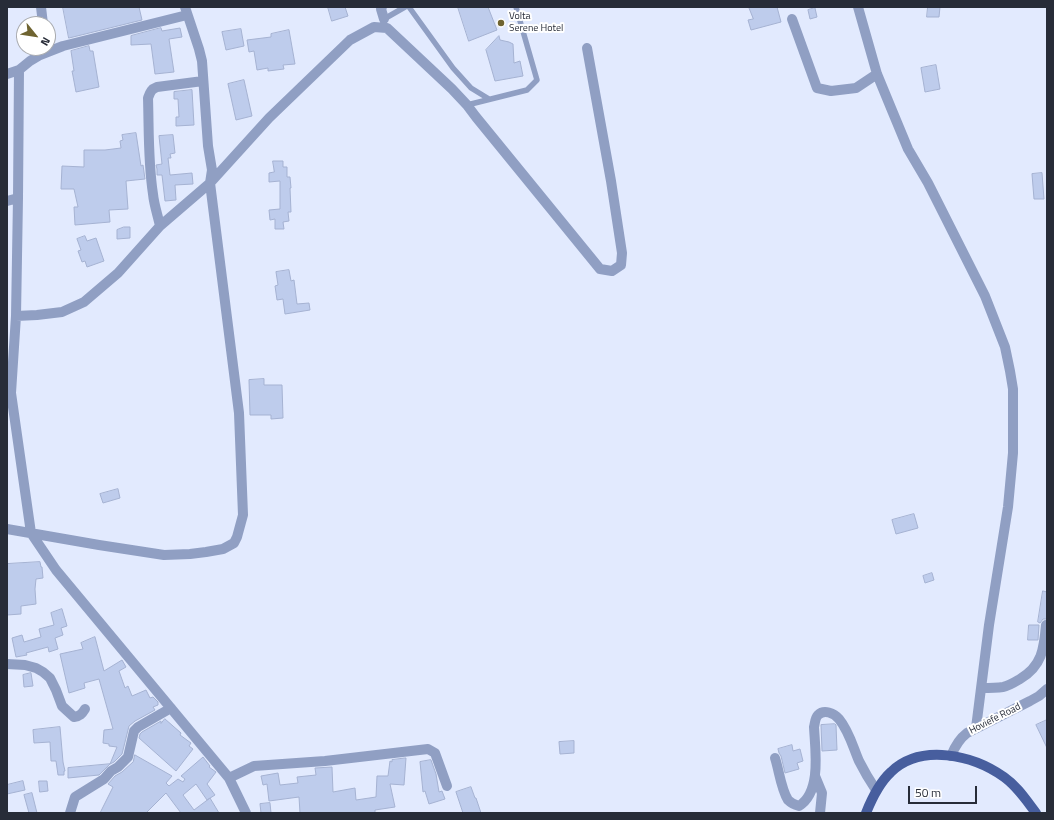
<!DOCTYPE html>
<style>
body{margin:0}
#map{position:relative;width:1054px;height:820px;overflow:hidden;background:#e2eafe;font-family:"Titillium Web",sans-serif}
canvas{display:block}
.frame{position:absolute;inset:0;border:8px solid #272c38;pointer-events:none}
.north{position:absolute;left:16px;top:16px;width:40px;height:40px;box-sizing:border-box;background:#fff;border:1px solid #a9abaf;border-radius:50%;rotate:120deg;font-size:11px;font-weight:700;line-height:16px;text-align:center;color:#272c38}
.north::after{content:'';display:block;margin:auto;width:14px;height:18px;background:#6f6431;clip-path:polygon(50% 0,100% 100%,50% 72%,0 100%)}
.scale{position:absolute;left:908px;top:786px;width:69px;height:18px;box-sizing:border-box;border:2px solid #272c38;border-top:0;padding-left:5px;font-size:12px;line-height:14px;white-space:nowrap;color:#272c38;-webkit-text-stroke:3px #fff;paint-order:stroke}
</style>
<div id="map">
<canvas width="1054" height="820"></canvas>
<div class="frame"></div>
<div class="north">N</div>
<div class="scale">50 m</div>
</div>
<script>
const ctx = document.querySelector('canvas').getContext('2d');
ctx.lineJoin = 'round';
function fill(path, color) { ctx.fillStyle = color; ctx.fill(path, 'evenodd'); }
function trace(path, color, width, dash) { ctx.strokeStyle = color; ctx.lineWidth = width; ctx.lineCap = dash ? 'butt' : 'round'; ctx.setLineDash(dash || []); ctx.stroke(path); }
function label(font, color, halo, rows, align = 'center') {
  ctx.font = font + ' "Titillium Web",sans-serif'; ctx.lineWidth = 4; ctx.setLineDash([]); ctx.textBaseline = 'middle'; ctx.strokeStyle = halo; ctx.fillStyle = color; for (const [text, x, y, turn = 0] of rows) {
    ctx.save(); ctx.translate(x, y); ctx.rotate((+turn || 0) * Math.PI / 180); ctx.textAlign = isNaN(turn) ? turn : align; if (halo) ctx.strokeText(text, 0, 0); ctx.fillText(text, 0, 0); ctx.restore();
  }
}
const building = new Path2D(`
 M63 7H139L142 20 69 38Z
 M328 7H345L348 16 332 21Z
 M458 7H488L497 30 469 41Z
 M749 7H777L781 22 751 30 748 20 753 19Z
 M928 7H940L939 17H927Z
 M815 8 817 17 810 19 808 10Z
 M161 28 162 31 180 28 182 37 169 39 174 72 155 74 151 44 131 45V36Z
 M241 29 244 46 226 50 222 32Z
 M289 30 295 64 283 65 284 69 268 71V68L257 70 254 51 249 52 247 40 271 37V34Z
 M499 36 500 40 509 42 513 44 514 63 520 61 523 76 495 81 486 50Z
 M89 46 90 51H93L99 87 76 92 73 76 72 71H74L71 51Z
 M936 65 940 89 925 92 921 68Z
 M244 80 252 116 236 120 228 84Z
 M192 90 194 125 176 126V117H179L178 99H174V92Z
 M136 133 141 166 143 165 145 179 126 181 128 209 109 210 110 222 75 225 74 207H78L74 189H61L62 166 84 167V150H105L121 148 120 141 123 140 122 135Z
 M173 135 175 153 170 154 171 158H168L170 175 192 173 193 184 175 185 176 200 165 201 162 175H157V169L156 165 162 164 159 136Z
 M273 161H283V167H287V177H290L291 188H290L291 212H288L289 221 283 222 284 229H275V219L270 220 269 210 280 209V181L269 182V173L274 172Z
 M1042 173 1044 199H1034L1032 174Z
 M124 227H130V238L117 239V230Z
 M85 236 87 241 96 238 104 261 87 267 85 261 82 262 78 251 81 250 77 239Z
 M289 270 291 281 294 280 297 304 309 303 310 310 285 314 283 299 277 300 275 286 278 285 276 272Z
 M264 379V385H282L283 418 271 419V415H250L249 380Z
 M118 489 120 498 103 503 100 494Z
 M914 514 918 528 896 534 892 520Z
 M40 562 41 567H42L43 578 36 579 35 589 36 604 21 606V614L7 615V564Z
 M932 573 934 580 925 583 923 576Z
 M1043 591 1047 592V619H1043L1040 623 1038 622Z
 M62 609 67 626 61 628 63 635 55 638 58 649 49 652 48 647 26 653 27 655 16 657 12 638 22 635 24 642 41 637 39 629 54 625 51 613Z
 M1029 625H1039L1038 640H1028Z
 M95 637 104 671 122 660 126 667 119 671 125 688 128 686 132 696 146 690 150 698 153 697 158 702V705L153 707 155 710 135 721 129 726 122 754 114 762 110 764 117 747 109 746V744L103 743 104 730 113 729 99 679 84 683 85 688 69 693 60 654 83 649 81 643Z
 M31 673 33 686 24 687 23 675Z
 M165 719 181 733 180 735 191 743 189 746 193 749 176 771 139 738 140 734 142 732 161 721V723Z
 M1047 720V748L1036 725Z
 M835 724 836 725 837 750 822 751 821 725Z
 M60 727 63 762 65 771H64V775H58L56 761H51L50 742 34 743 33 730Z
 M574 741V753L560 754 559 742Z
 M792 745 793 751 800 749 803 761 797 763 799 769 785 773 781 756 779 753 778 749Z
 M135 755 172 776 166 783 169 786 178 779 183 782 185 779 181 776 203 757 210 766 209 767 216 772 207 784 215 795 207 800 196 784 183 795 194 810 210 798 219 813H181L166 793 146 813H100L113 787 108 784 115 776 122 772 133 762Z
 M405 758H406L404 785 390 784 395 807 375 810V813H300L299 797 269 801 267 784 263 785 261 776 278 773 280 785 298 783 297 777 316 775 315 768 332 767 333 792 355 788 356 800 376 797 377 776H388L390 761 392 762V760Z
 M431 760 436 774 439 792 442 791 445 799 429 804 425 791 423 792 420 762Z
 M110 764 99 775 68 778V768Z
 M23 781 25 790 7 794V785Z
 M39 781H47L48 791 40 792Z
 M471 787 475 798H476L481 813H463L456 792Z
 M32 793 37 813H29L24 795Z
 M270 803 271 813H261L260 804Z`);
fill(building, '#beccec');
trace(building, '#a5b2d2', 1);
trace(new Path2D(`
 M409 7 453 68 471 88 489 99
 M384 20V19L405 7
 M467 105 527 90 537 80 516 7`), '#909fc3', 5.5);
trace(new Path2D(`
 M41 7 43 24
 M382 7 381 9 384 19
 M858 7 877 74 891 108 908 149 928 183 985 296 1005 347 1010 371 1013 389V453L1008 507 989 625 976 728
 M792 19 817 88 831 91 856 88 877 74
 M19 70 18 198 16 316 11 393 31 533 56 570 229 778 246 813
 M7 74 19 70 30 61 40 55 63 46 187 15
 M7 201 18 198
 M160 226C158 216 154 205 153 194 148 162 149 130 148 98 150 93 151 89 157 87L203 81
 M16 316 37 315 62 312 84 302 118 273 160 226 210 183 269 118 350 40 374 27 387 28 452 89 467 105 476 117 600 269 612 271 621 265 622 253 611 181 587 48
 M7 529 99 545 164 555 190 554 206 552 223 549 234 543 237 537 243 515 239 413 210 183 212 170 208 146 202 61 199 49 185 7
 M7 664 25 665 36 668 43 672 50 678 56 690 62 706 74 717C80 716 82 714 85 709
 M981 688C988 688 996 688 1003 687 1009 686 1015 682 1020 679 1042 666 1044 649 1046 625
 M775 758C779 770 781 789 788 800 791 803 795 805 799 806 822 792 815 749 814 727 815 723 815 718 818 715 824 709 834 713 839 719 849 731 853 747 859 761 864 771 870 781 876 790
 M815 776 822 793 820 813
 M229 778 254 766 325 761 428 749 435 753 447 786
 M70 813 75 797 104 779 111 771 118 767 128 757 134 731 138 727 171 708`), '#909fc3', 10);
trace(new Path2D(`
 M951 756C955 746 959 739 967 733L1030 701 1039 696 1047 689`), '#909fc3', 10);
trace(new Path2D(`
 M866 813C872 798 879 783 891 772 921 743 973 755 1004 777 1017 786 1026 800 1036 813`), '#475e9e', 10);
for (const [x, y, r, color] of [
 [501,23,4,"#6f6431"]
]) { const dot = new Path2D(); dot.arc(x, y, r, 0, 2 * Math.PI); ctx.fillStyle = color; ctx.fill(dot); trace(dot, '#fff', 1.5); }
label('10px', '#272c38', '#fff', [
 ["Volta",509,17],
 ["Serene Hotel",509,29]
], 'left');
label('10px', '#272c38', '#fff', [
 ["Hoviefe Road",995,719,-27]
]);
</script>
